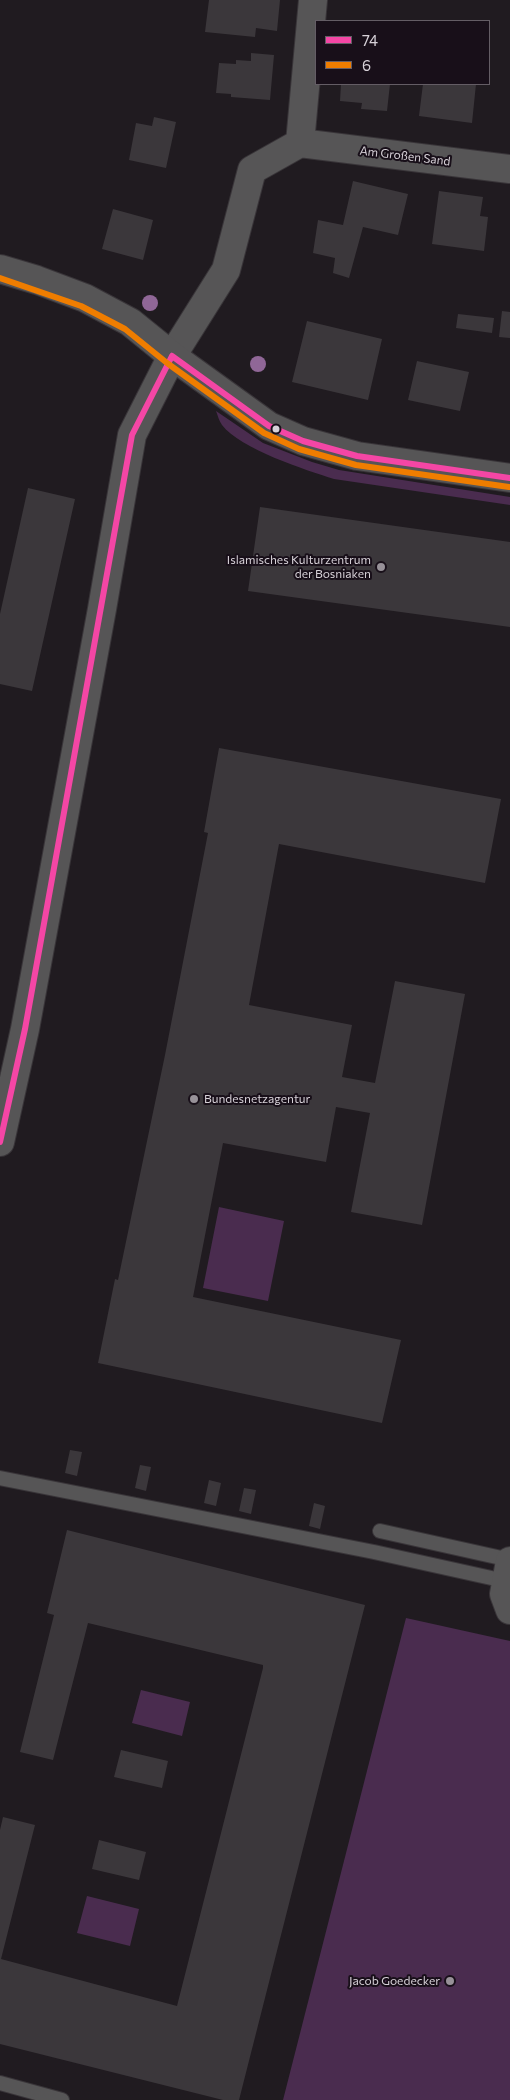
<!DOCTYPE html>
<meta charset="utf-8">
<style>
body{margin:0}
#map{position:relative;width:510px;height:2100px;overflow:hidden;background:#201b20;font-family:Commissioner,sans-serif}
canvas{display:block}
.legend{position:absolute;left:315px;top:20px;width:175px;height:65px;box-sizing:border-box;background:#180f19;border:1px solid #645d65;margin:0;padding:6px 9px;list-style:none;font-size:15px;color:#d7d1d8}
.legend li{display:flex;align-items:center;gap:10px;height:25px}
.legend b{width:25px;border:1px solid #645d65}
</style>
<div id="map">
<canvas width="510" height="2100"></canvas>
<ul class="legend">
<li><b style="height:6px;background:#f446a5"></b>74</li>
<li><b style="height:6px;background:#ef7d00"></b>6</li>
</ul>
</div>
<script>
const ctx = document.querySelector('canvas').getContext('2d');
ctx.lineJoin = 'round';
function fill(path, color) { ctx.fillStyle = color; ctx.fill(path, 'evenodd'); }
function trace(path, color, width, dash) { ctx.strokeStyle = color; ctx.lineWidth = width; ctx.lineCap = dash ? 'butt' : 'round'; ctx.setLineDash(dash || []); ctx.stroke(path); }
function label(font, color, halo, rows, align = 'center') {
  ctx.font = font + ' Commissioner,sans-serif'; ctx.lineWidth = 4; ctx.setLineDash([]); ctx.textBaseline = 'middle'; ctx.strokeStyle = halo; ctx.fillStyle = color; for (const [text, x, y, turn = 0] of rows) {
    ctx.save(); ctx.translate(x, y); ctx.rotate((+turn || 0) * Math.PI / 180); ctx.textAlign = isNaN(turn) ? turn : align; if (halo) ctx.strokeText(text, 0, 0); ctx.fillText(text, 0, 0); ctx.restore();
  }
}
fill(new Path2D(`
 M216 411 263 443 312 462 339 470 510 497V505L334 479C306 470 240 449 222 425 219 421 218 416 216 411Z
 M219 1207 284 1221 268 1301 203 1288Z
 M406 1618 510 1641V2100H283Z
 M141 1690 190 1702 182 1736 132 1723Z
 M87 1896 139 1909 130 1946 77 1933Z`), '#4a2c4f');
fill(new Path2D(`
 M209 0H280L277 31 256 28 255 37 205 32Z
 M251 53 274 55 270 100 231 97V94L216 93 219 63 236 64V60L251 61Z
 M341 84H390L387 111 361 109 362 103 340 101Z
 M423 84H476L472 123 419 116Z
 M154 117 176 122 166 168 129 160 136 123 152 126Z
 M353 181 408 194 398 235 363 227 349 278 333 273 335 258 313 253 318 220 343 225Z
 M439 191 483 197 480 216 488 217 484 251 432 244Z
 M113 209 153 220 143 260 102 249Z
 M502 311 510 312V338L499 337Z
 M458 314 494 318 492 333 456 328Z
 M307 321 382 339 368 400 292 382Z
 M417 361 469 372 460 411 408 400Z
 M28 488 75 499 32 691 0 684V614Z
 M260 507 510 542V627L248 591Z
 M219 748 501 799 485 883 279 844 249 1005 352 1025 342 1077 375 1083 395 981 465 994 422 1225 351 1212 370 1113 336 1107 326 1162 223 1143 193 1297 401 1340 382 1423 98 1363 115 1279 118 1280 165 1055 208 833 204 832Z
 M70 1450 82 1452 77 1476 65 1473Z
 M140 1465 151 1467 146 1491 135 1488Z
 M209 1480 221 1483 216 1506 204 1503Z
 M244 1488 256 1490 251 1514 239 1511Z
 M314 1503 325 1506 320 1529 309 1526Z
 M67 1530 365 1605 239 2100H223L0 2044V1830L3 1817 35 1825 1 1959 177 2006 263 1668V1665L88 1623 53 1760 20 1752 54 1615 47 1613Z
 M121 1750 168 1761 162 1788 114 1777Z
 M99 1840 146 1852 139 1880 92 1869Z`), '#3b373b');
const service = new Path2D(`
 M0 1478 374 1552 505 1581
 M380 1531 510 1560
 M0 2083 62 2100`);
const minor = new Path2D(`
 M300 143 510 169
 M300 143 313 0
 M0 1142 25 1029 102 609 132 435 172 356 226 270 252 170 300 143
 M510 1561 504 1594 510 1610`);
const tertiary = new Path2D(`
 M0 269 37 280 85 298 130 322 172 356 269 426 303 441 357 456 510 478`);
trace(service, '#393539', 16);
trace(minor, '#393539', 30);
trace(tertiary, '#393539', 30);
trace(service, '#565556', 14);
trace(minor, '#565556', 28);
trace(tertiary, '#565556', 28);
trace(new Path2D(`
 M172 356 269 426 303 441 357 456 510 478
 M0 1142 25 1029 132 435 172 356`), '#f446a5', 6);
trace(new Path2D(`
 M0 278 81 306 125 329 167 363 264 433 299 449 356 465 509 487`), '#ef7d00', 6);
ctx.fillStyle = '#906797';
for (const [x, y] of [
 [150,303],
 [258,364]
]) { ctx.beginPath(); ctx.arc(x, y, 8, 0, 2 * Math.PI); ctx.fill(); }
for (const [x, y, r, color] of [
 [276,429,4.5,"#d7d1d8"],
 [381,567,5,"#979198"],
 [194,1099,5,"#979198"],
 [450,1981,5,"#979198"]
]) { const dot = new Path2D(); dot.arc(x, y, r, 0, 2 * Math.PI); ctx.fillStyle = color; ctx.fill(dot); trace(dot, '#180f19', 2); }
label('12px', '#d7d1d8', '#180f19', [
 ["Am Großen Sand",405,156,7]
]);
label('12px', '#d7d1d8', '#180f19', [
 ["Islamisches Kulturzentrum",371,560],
 ["der Bosniaken",371,574],
 ["Bundesnetzagentur",204,1099,"left"],
 ["Jacob Goedecker",440,1981]
], 'right');
</script>
